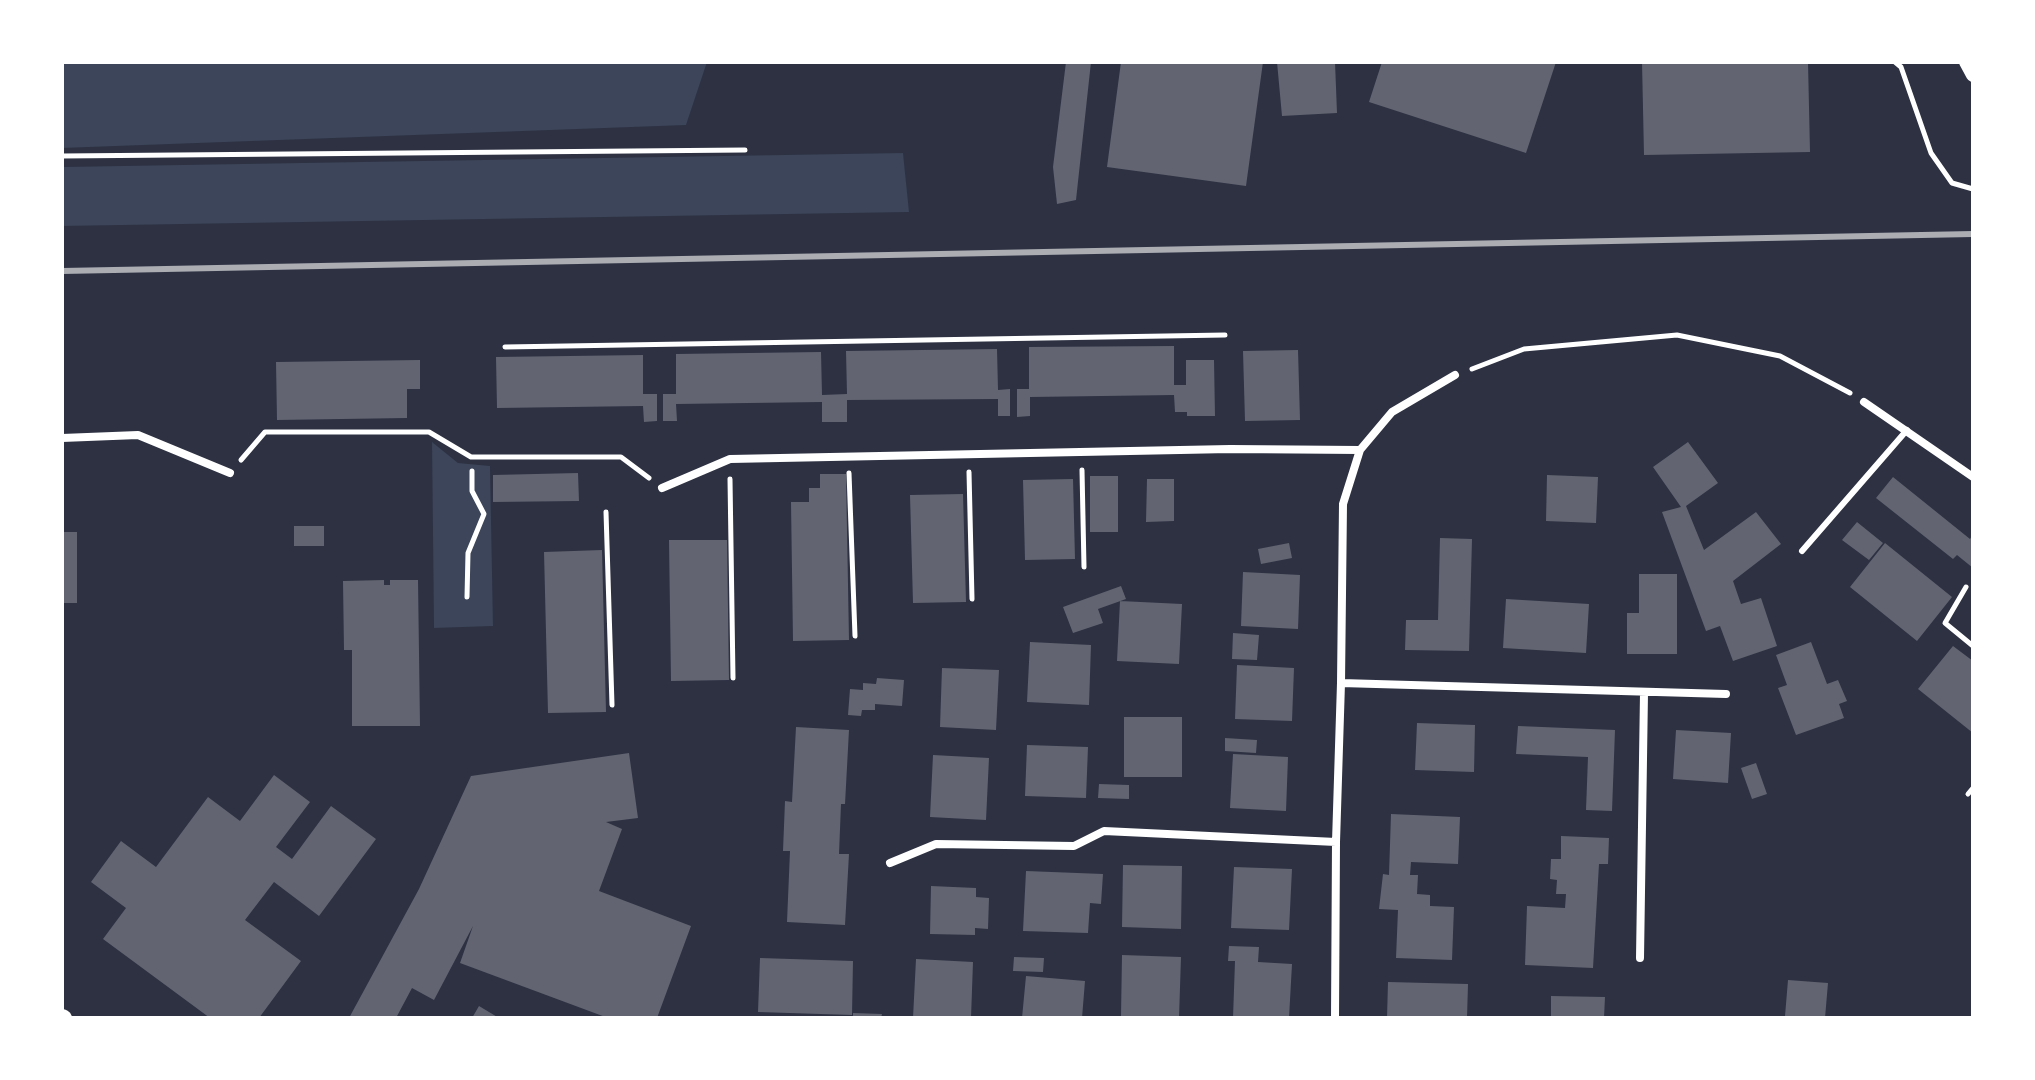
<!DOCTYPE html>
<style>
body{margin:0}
#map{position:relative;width:2035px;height:1080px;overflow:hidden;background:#2d3142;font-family:"Space Grotesk",sans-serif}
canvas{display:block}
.frame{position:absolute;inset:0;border:64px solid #fff;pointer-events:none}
</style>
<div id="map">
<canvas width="2035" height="1080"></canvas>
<div class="frame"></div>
</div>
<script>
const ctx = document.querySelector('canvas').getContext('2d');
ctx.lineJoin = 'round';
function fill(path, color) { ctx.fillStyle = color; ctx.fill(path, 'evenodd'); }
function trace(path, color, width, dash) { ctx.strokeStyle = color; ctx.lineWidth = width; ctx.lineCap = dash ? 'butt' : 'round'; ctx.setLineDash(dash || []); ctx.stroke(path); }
fill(new Path2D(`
 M62 62H707L686 125 62 148Z
 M903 153 909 212 62 226V167Z
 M432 442 458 463 490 466 493 626 434 628Z`), '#3c4559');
fill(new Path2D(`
 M1066 62H1091L1076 200 1057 204 1053 167Z
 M1121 62H1263L1246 186 1107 167Z
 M1277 62H1335L1337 113 1282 116Z
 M1382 62H1556L1526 153 1369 102Z
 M1642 62H1808L1810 152 1644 155Z
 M1174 346V385H1186V360H1214L1215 416H1187V412H1175L1174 395 1030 397V416L1017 417V389H1029V347Z
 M997 349 998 390 1010 389V416H998V399L847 400V422H822V402L676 404 677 421H663V394H676V354L821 352 822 395 847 394 846 351Z
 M1298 350 1300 420 1245 421 1243 351Z
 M643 355V394H657V421L644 422 643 406 497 408 496 357Z
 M420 360V389H407V418L277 420 276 362Z
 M1688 442 1718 483 1686 506 1704 550 1756 512 1781 544 1733 581 1741 604 1761 598 1777 646 1733 661 1720 626 1706 631 1662 512 1681 507 1653 467Z
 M578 473 579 501 493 502V475Z
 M820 474H846L849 640 793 641 791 502H809V488H820Z
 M1547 475 1598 477 1596 523 1546 521Z
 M1090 476H1118V532H1090Z
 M1893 477 1970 539 1973 534V568L1957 555 1953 559 1876 498Z
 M1073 479 1075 559 1025 560 1023 480Z
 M1147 479H1174V521L1146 522Z
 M963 494 966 602 913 603 910 495Z
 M1857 522 1883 543 1869 560 1842 540Z
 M294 526H324V546H294Z
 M62 532H77V603H62Z
 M1440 538 1472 539 1469 651 1405 650 1406 620H1438Z
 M669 540H727L729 680 671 681Z
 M1289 543 1292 558 1261 564 1258 549Z
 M1885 543 1952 597 1917 641 1850 587Z
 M602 550 606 712 548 713 544 552Z
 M1243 572 1300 575 1298 629 1241 626Z
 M1639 574H1677V654H1627V613H1639Z
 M384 580V585H390V580H418L420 726H352V650H344L343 581Z
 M1121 586 1126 599 1098 609 1103 623 1073 633 1063 607Z
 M1506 599 1589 604 1586 653 1503 648Z
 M1120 601 1182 604 1179 664 1117 661Z
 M1233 633 1259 635 1257 660 1232 659Z
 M1030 642 1091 645 1089 705 1027 702Z
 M1811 642 1827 684 1838 680 1847 701 1839 704 1844 718 1796 735 1778 688 1787 685 1776 655Z
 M1953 646 1973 661V733L1918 689Z
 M1237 665 1294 668 1292 721 1235 719Z
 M942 668 999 670 996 730 940 727Z
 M877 678 904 680 902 706 875 704V710H862L861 716 848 715 850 689 863 690V683L876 684Z
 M1124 717H1182V777H1124Z
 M1417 723 1475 725 1474 772 1415 770Z
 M1518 726 1615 730 1612 811 1586 810 1588 757 1516 754Z
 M796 727 849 730 845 804H841L839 854H849L845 925 787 922 790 851H783L785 801 792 802Z
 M1676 730 1731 733 1728 783 1673 779Z
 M1225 738 1257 740 1256 753 1225 751Z
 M1027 745 1088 747 1086 798 1025 796Z
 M629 753 638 818 606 822 622 829 599 891 691 926 657 1018H608L460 963 473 926 434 1000 412 988 396 1018H349L419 889 471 776Z
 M1233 754 1288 757 1286 811 1230 808Z
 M933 755 989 758 986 820 930 817Z
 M1756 763 1767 794 1752 799 1741 768Z
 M274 775 310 802 276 847 292 859 331 806 376 839 319 916 274 882 245 920 301 961 259 1018H210L103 939 126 908 91 882 121 841 156 867 208 797 240 821Z
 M1099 784 1129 785V799L1098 798Z
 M1391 814 1460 817 1458 864 1411 862 1410 875H1418L1417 894 1430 895V906L1454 907 1452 960 1396 958 1398 910 1379 909 1383 874 1389 875Z
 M1561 836 1609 838 1608 864H1599L1593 968 1525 965 1527 906 1565 908 1566 894H1556L1557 880 1550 879 1551 859H1561Z
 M1123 865 1182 866 1181 929 1122 927Z
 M1234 867 1292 869 1289 930 1231 928Z
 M1026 871 1103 874 1101 904 1090 903 1088 933 1023 931Z
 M931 886 976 888V897L989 898 988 929 975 928V935L930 934Z
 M1229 946 1259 947 1258 962 1292 964 1289 1018H1233L1235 961H1228Z
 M1122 955 1181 957 1179 1018 1121 1016Z
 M1014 957 1044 958 1043 972 1013 971Z
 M760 958 853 961 852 1015 758 1012Z
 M916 959 973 962 971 1018H913Z
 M1026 976 1085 981 1082 1018H1022Z
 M1788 980 1828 983 1825 1018 1785 1016Z
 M1388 982 1468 984 1467 1018H1387Z
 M1551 996 1605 997 1604 1018H1551Z
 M479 1006 499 1018H472Z
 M853 1013 882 1014 881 1018H853Z`), '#626471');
trace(new Path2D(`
 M1895 62 1901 67 1931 153 1952 183 1973 189
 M62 156 745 150
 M505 347 1225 335
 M1472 369 1524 349 1677 335 1780 356 1850 393
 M241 460 265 432H429L471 457H621L649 478
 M1082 470 1084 567
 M969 472 972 599
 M849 473 855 636
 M730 479 733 678
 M606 512 612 705
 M1966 587 1945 623 1973 646
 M467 597 468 553 484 514 472 491V471
 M1968 794 1973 788`), '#fff', 5);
trace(new Path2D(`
 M1802 551 1907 430`), '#fff', 6);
trace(new Path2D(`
 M1864 402 1973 477
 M62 438 138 435 230 473
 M662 488 730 459 1230 449 1360 450
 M1341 683 1726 694
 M890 863 936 844 1074 846 1104 831 1336 842
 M1640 958 1644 693
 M1335 1018 1336 842 1341 683 1343 504 1360 450 1392 412 1455 375`), '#fff', 8);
trace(new Path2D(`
 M1966 62 1973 75`), '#fff', 14);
trace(new Path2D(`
 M62 1017 64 1018`), '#fff', 16);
trace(new Path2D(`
 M62 271 1973 234`), '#abadb3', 6);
</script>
